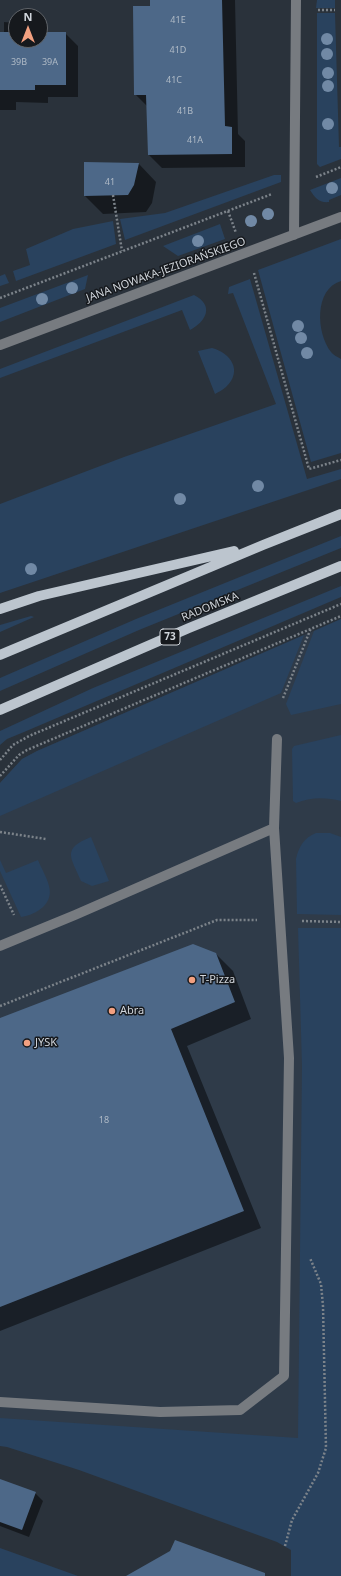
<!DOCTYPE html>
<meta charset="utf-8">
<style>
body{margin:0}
#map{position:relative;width:341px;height:1576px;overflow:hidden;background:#2a323b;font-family:"Noto Sans",sans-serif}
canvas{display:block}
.north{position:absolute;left:8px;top:8px;width:40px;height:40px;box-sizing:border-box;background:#16191d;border:1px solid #606469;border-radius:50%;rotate:0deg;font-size:11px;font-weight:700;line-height:16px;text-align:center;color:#d0d5db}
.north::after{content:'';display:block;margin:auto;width:14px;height:18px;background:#f2a080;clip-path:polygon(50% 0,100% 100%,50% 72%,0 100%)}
</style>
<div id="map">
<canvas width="341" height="1576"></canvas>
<div class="north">N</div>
</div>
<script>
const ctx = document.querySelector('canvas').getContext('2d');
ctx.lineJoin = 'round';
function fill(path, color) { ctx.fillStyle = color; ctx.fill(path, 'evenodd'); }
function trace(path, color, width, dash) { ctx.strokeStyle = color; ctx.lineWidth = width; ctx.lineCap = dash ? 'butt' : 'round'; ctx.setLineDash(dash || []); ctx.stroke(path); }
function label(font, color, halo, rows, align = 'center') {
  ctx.font = font + ' "Noto Sans",sans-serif'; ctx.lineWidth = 3; ctx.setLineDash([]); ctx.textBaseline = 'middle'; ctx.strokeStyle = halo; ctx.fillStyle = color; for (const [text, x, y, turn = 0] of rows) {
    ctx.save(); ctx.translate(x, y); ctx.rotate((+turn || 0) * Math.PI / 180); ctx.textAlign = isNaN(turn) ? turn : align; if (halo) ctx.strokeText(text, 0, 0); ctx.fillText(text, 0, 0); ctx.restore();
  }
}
fill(new Path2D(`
 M341 619V1471L0 1430V783L22 759 37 751Z`), '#2f3b49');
fill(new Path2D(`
 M317 0H335V8H316Z
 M317 13H335L339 147H341V159L320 167 317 164Z
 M274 175H281V182L125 240 120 219 165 213Z
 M341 178V195L329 200V202C319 203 315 198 310 190Z
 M113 221 116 244 16 281 13 271 30 265 26 249 73 229Z
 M220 224 225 239 178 256 163 246Z
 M341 239V281C314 289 316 333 331 352 333 355 338 357 341 359V453L311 462 258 270Z
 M5 274 9 283 0 286V276Z
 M88 275 85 289 0 322V308Z
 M250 279 307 479 341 469V479L0 593V504L124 457 276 404 233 293 228 294 229 287Z
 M194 295C214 305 207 321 190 330L182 310 0 378V369Z
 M212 348C231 353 243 371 226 387 223 390 218 392 215 394L198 351Z
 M341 536V548L139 630 0 691V678L136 619Z
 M341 586V597L24 732 7 739 0 745V731L93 688Z
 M31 616 34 617 0 632V625Z
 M341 619V704L291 715 286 704 314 631Z
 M304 635 281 693 0 816V783L22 759 37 751Z
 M341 735V801C326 797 310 797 296 803L293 801 292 749 294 746Z
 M316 833H330L341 837V915L297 914 296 859C299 846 304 838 316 833Z
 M91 837 109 881 92 886 81 881C71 857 61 849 91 837Z
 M0 860 6 873 38 860C41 868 47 877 49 886 54 904 36 915 21 917L0 871Z
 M298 928H341V1576H291V1550L277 1542 79 1470 7 1447 0 1446V1418L298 1438 302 1066Z
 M0 1548 78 1576H0Z`), '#29425e');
fill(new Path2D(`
 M151 0H235L238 134 245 141V167L162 168 149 155 148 107 135 94 151 7Z
 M4 22 16 23V40H40V29L45 33H65L78 46V97H48V103L16 102V110H0V32H4Z
 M139 164 156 182 152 203 146 212 103 214 85 196Z
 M216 954 233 971 251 1019 187 1046 261 1228 0 1331V1019Z
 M0 1480 35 1493 43 1501 29 1537 0 1526Z`), '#0007');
fill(new Path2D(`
 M150 0H222L225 126 232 127V154L148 155 146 95H134L133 6H150Z
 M0 32H16V40H40V32H66V85H35V90H0Z
 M84 162 139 163 134 185 128 195 84 196Z
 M193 944 216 953 235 1002 171 1029 244 1211 0 1307V1018Z
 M0 1479 36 1492 22 1530 0 1522Z
 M175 1540 265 1573V1576H126L170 1551Z`), '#4d6888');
trace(new Path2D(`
 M318 10H335
 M316 177 341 167
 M113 195 122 251
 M228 211 236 233
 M254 273 309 469 341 460
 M0 298 272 194
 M283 698 311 628
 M0 760 13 745 29 736 341 604
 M0 776 19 755 27 750 341 616
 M0 832 46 839
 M0 885 14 915
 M302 921 341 922
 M0 1006 217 920H257
 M285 1546 292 1520 318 1473 326 1448 323 1306 321 1284 310 1258`), '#7c838a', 2.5, [2, 2]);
trace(new Path2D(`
 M294 235 296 0
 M0 345 341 217
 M0 946 75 915 274 828
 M0 1402 160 1412 240 1410 284 1376 289 1058 274 828 277 739`), '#777b80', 10);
trace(new Path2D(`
 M0 609 39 596 234 551
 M0 655 263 545 341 514
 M0 710 189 628 341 566`), '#bcc5ce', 10);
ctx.fillStyle = '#7189a5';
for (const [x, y] of [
 [327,39],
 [327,54],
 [328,73],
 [328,86],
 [328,124],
 [332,188],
 [268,214],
 [251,221],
 [198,241],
 [72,288],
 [42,299],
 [298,326],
 [301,338],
 [307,353],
 [258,486],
 [180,499],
 [31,569]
]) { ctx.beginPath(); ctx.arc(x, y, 6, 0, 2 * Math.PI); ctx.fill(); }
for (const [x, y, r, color] of [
 [192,980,4,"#f2a080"],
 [112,1011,4,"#f2a080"],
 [27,1043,4,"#f2a080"]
]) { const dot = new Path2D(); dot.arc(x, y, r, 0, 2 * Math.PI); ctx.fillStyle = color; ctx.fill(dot); trace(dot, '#16191d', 1.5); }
label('9px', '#afbac6', null, [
 ["41E",178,20],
 ["41D",178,50],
 ["39B",19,62],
 ["39A",50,62],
 ["41C",174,80],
 ["41B",185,111],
 ["41A",195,140],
 ["41",110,182],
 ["18",104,1120]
]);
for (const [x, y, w] of [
 [170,637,20]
]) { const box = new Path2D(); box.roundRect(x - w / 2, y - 8, w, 16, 3); ctx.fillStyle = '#16191d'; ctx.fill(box); trace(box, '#d0d5db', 1); }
label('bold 10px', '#d0d5db', null, [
 ["73",170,637]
]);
label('11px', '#d0d5db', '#16191d', [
 ["JANA NOWAKA-JEZIORAŃSKIEGO",166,270,-20],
 ["RADOMSKA",210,607,-22]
]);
label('11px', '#d0d5db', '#16191d', [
 ["T-Pizza",200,980],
 ["Abra",120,1011],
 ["JYSK",35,1043]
], 'left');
</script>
